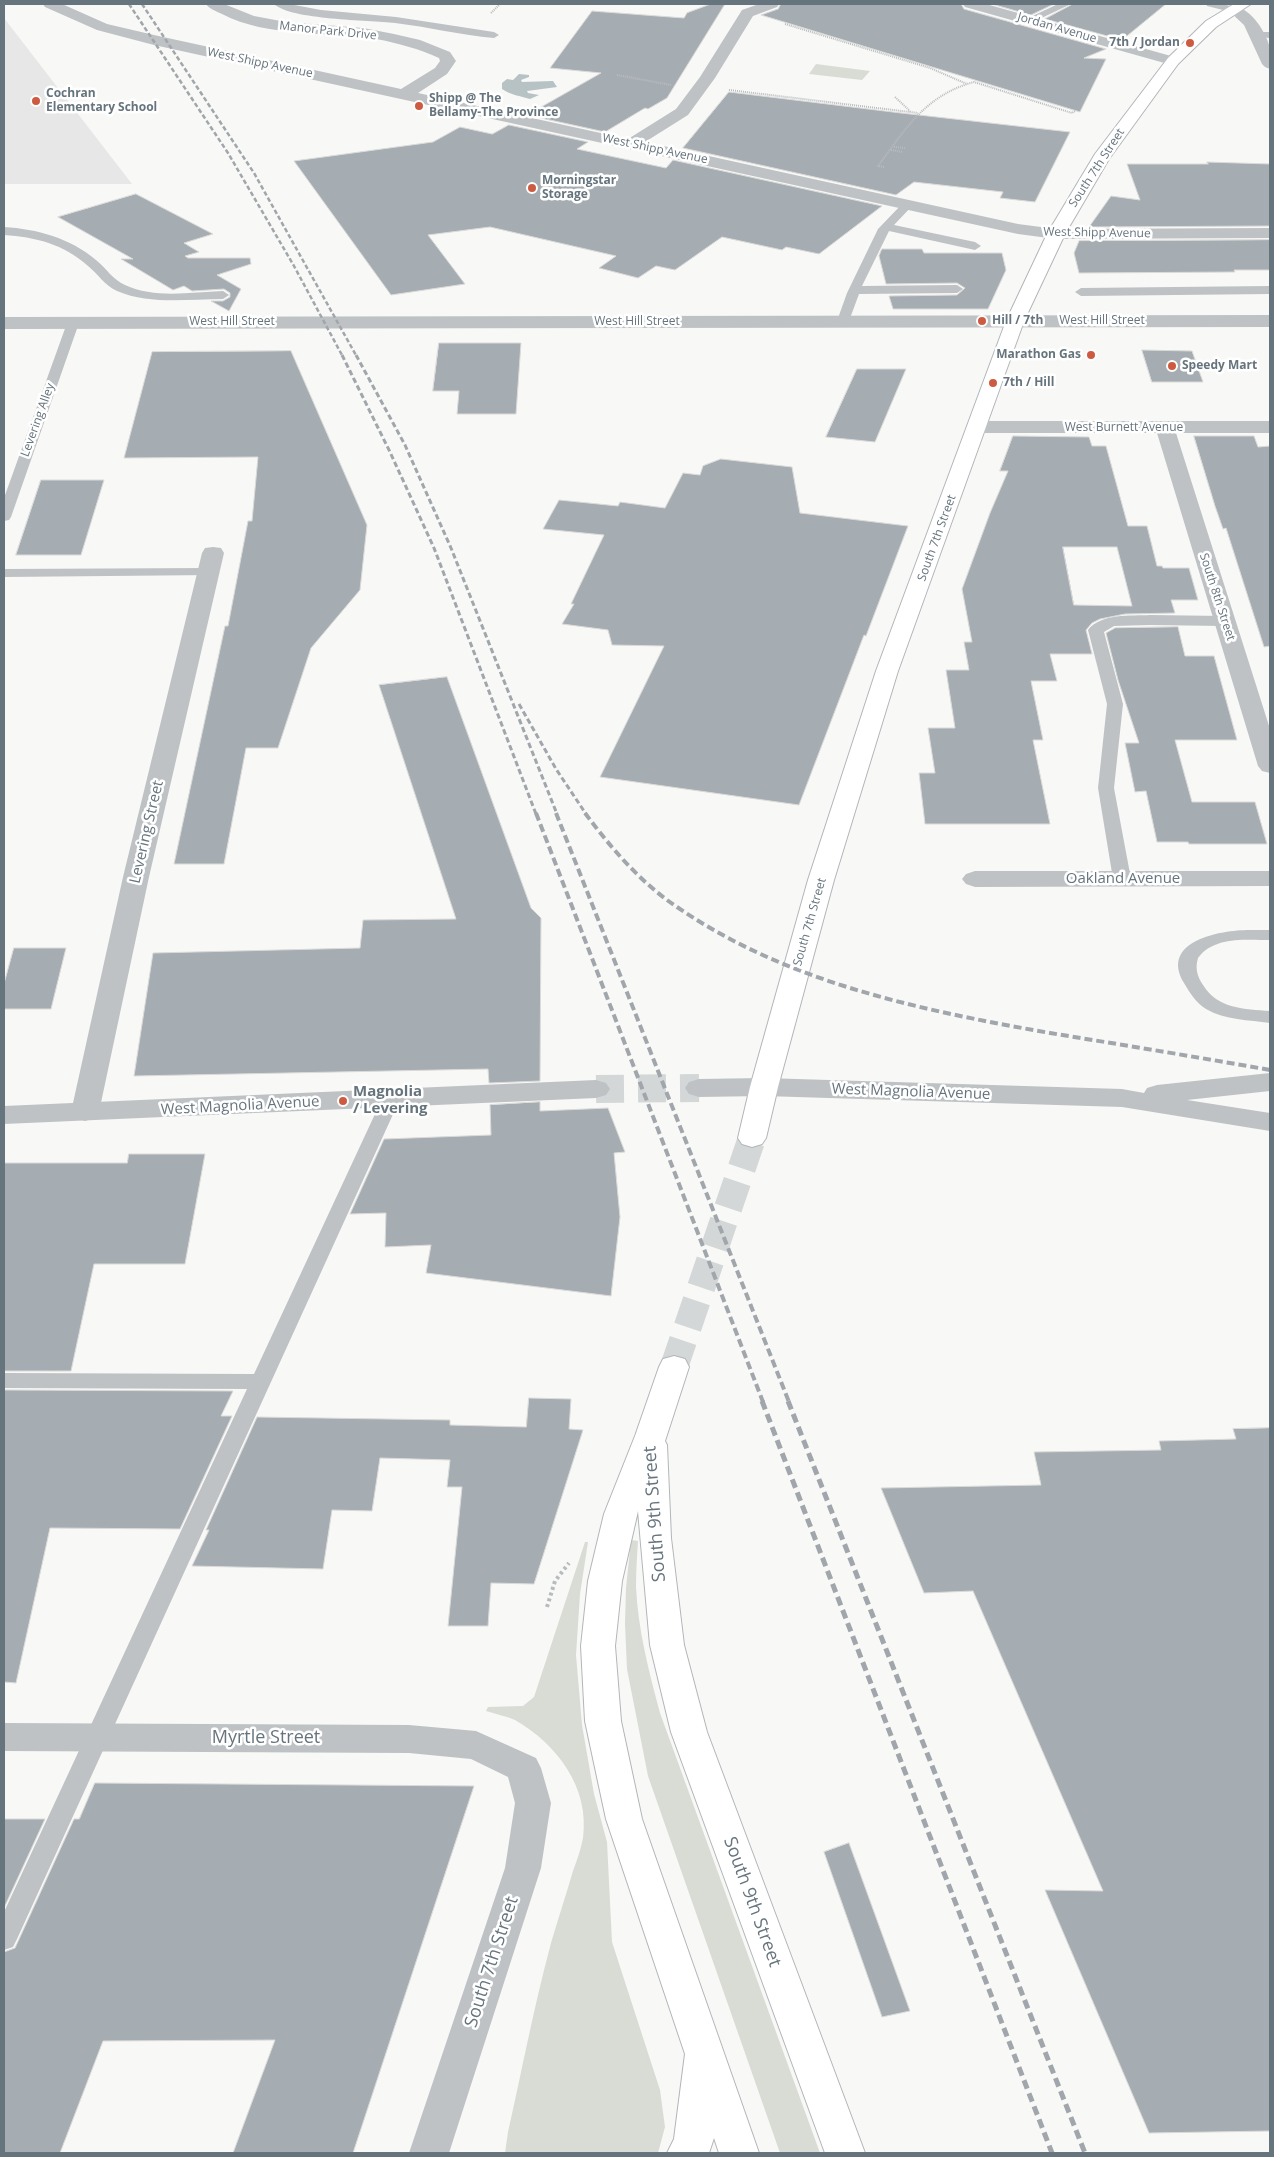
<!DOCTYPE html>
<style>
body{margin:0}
#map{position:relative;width:1274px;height:2157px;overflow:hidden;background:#f8f8f6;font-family:"Open Sans",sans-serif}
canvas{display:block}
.frame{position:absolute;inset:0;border:5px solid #66747d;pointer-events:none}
</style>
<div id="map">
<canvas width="1274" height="2157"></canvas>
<div class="frame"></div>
</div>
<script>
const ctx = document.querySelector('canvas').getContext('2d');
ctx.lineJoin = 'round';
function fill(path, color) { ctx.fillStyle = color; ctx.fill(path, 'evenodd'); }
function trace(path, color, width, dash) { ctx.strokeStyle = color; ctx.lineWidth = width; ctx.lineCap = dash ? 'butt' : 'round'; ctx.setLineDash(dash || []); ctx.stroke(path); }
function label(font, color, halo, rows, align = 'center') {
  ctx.font = font + ' "Open Sans",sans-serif'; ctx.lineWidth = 5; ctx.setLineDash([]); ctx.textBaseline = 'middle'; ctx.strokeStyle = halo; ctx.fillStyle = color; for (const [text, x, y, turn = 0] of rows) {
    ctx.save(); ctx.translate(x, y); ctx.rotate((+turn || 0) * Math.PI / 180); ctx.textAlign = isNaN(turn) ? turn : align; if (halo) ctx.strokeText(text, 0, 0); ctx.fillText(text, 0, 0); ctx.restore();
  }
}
fill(new Path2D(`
 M4 18 132 184H4Z`), '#e6e7e6');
fill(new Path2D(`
 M816 64 870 71 862 80 809 74Z
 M631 1540 638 1541C637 1556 636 1572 636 1587 638 1630 649 1672 660 1713L820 2153H780L648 1776 627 1669 625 1624 626 1588Z
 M585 1542H588L580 1594 576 1655 582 1725 594 1794 607 1842 612 1942 660 2090 665 2127 658 2153H505L508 2132C522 2070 534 2006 551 1943 558 1919 566 1895 573 1871 577 1860 581 1849 583 1838 590 1788 557 1744 515 1720 506 1716 495 1714 486 1711L488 1707 523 1706 534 1697Z`), '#d8dcd5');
fill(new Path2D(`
 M519 74 529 75V77L521 80 522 82 553 81 557 87 527 91 528 93 539 95 530 99C520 96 511 95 502 89V83L507 79 513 80Z`), '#b7c2c5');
const building = new Path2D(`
 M711 4H725L667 98 648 109 645 108 605 132 527 115 601 73 550 68 592 11 684 18 687 13Z
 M781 4H961L964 9 1106 49 1084 58 1106 59 1080 112 761 15 778 9Z
 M992 4H1054L1031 15Z
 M1073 4H1166L1122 40 1045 19Z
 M729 92 901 113 1070 132 1035 202 1000 198 1003 192 914 182 896 195 683 148Z
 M509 125 588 142 577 149 666 168 673 160 882 206 819 254 786 247 782 250 722 237 675 270 656 266 638 278 599 268 616 256 490 227 428 235 465 284 391 295 294 161 433 142 460 127 492 134Z
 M1207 162 1270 164V226L1089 227 1111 196 1140 200 1127 164H1208Z
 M136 194 213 234 184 243 199 252 185 256 188 258H250L251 264 217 275 241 289 229 311 211 301H223L230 297V293L224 289 192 291 184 286 173 290 121 259H133L58 217Z
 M1270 240V270H1234L1235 272 1079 273 1074 253 1079 241Z
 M882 249H922L924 253H1002L1006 270 988 309H893L889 296 957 295 965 288 957 283 886 284 879 256Z
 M439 343H521L516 414H457L459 391H433Z
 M1142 350 1192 351 1203 382H1152Z
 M291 351 367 525 360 590 311 648 278 748H246L224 864H174L225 626H228L248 521H252L258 457 124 458 152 352Z
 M857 369H906L875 442 826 437Z
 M1013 436 1089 437 1092 446H1106L1128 526H1147L1157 566H1162L1163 568H1189L1198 600H1171L1175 613 1125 614 1100 619 1092 623 1086 630 1092 654H1050L1057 681H1031L1043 740H1033L1050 824H925L919 773H935L928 728H955L946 670H969L964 642H972L962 589 990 513 1008 471H1000ZM1063 547H1117L1132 606 1074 605Z
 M1194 436H1254L1258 447 1270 446V646L1264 647 1226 528 1223 529 1215 506Z
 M721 459 792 467 800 513 908 526 866 636 864 635 799 805 600 777 664 646 612 645 608 630 562 624 574 604H571L604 535 543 529 559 500 618 506 620 502 665 508 683 473 700 475 703 466Z
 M41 480H104L81 555H16Z
 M1178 627 1185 656H1214L1237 740H1175L1192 802H1255L1267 844H1189L1188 842H1157L1146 791 1135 792 1125 743H1139L1118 680 1106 633 1115 628Z
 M447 677 531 908 541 918 540 1081 489 1083 488 1069 134 1076 153 953 360 948 363 920 456 919 379 685Z
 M14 948H66L51 1009H4V984Z
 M540 1102V1111L608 1108 625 1152 614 1153 620 1217 611 1296 426 1273 431 1245 385 1247 386 1213 350 1214 384 1139 491 1135 490 1105Z
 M129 1154H205L185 1264H94L71 1371H4V1163H127Z
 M4 1390 233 1391 221 1416H232L180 1529 50 1528 16 1683 4 1682Z
 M529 1398 571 1399 569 1429 583 1430 534 1584 491 1583 488 1626H448L462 1487H447L450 1460 380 1458 372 1511 332 1510 323 1569 192 1566 209 1530H206L257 1417 450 1420V1425L526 1427Z
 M1270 1428V2131L1149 2133 1045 1890 1103 1891 973 1591 924 1593 881 1488 1041 1485 1034 1452 1161 1450 1159 1441 1236 1439 1233 1429Z
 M95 1783 474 1786 353 2153H233L275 2040 103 2041 60 2153H4V1952L15 1948 74 1819H79Z
 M4 1819H45L4 1908Z
 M849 1843 910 2011 882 2017 824 1852Z`);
fill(building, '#a6adb2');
trace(building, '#dadad8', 1);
trace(new Path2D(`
 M596 1089 699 1088`), '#d4d7d8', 28, [28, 14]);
trace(new Path2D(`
 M674 1367 752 1138`), '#d4d7d8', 28, [28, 14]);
const primary = new Path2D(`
 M1234 4H1251L1216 27 1178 64 1109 159 1065 234 1024 321 898 671 834 880 778 1087 766 1138 762 1144 752 1147 742 1144 738 1138 750 1087 808 880 876 671 1006 321 1047 234 1095 154 1168 58 1206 21Z
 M674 1356 685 1359 689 1367 665 1441 667 1445 671 1538 684 1645 707 1732 865 2153H825L671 1732 650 1645 638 1511 622 1581 615 1646 621 1721 642 1819 759 2153H719L714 2138 709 2153H667L674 2139 685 2054 606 1819 585 1721 581 1646 588 1581 604 1514 635 1436 659 1367 663 1359Z`);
trace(primary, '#b2b6b9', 2);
trace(new Path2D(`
 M491 13 500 4
 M785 24 930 68 967 84
 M617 75 671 85
 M729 90 918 113
 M895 97 910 111
 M894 147 906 148
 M891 150 903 152
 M884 167 878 166C906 128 926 95 974 82L1072 113 1075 111`), '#b8bbbe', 2, [1, 1]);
trace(new Path2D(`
 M547 1607 555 1581 569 1563`), '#b8bbbe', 4, [3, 3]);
fill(new Path2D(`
 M274 4H289L321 10 396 17 494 32 499 35 494 38C461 35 428 27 395 23 369 20 291 20 274 4Z
 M1058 4H1071L1033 22 1029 23 1024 20Z
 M1206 4H1222L1239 8 1240 10 1235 13 1207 6Z
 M1256 32H1270V38L1252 37 1251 35 1252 33Z
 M907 201 913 205 894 225 975 242 981 246 975 250 889 231 862 286 957 285 963 289 957 293 859 294 849 321 843 325 839 324 837 321 847 293 878 229 903 203Z
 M4 227C37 229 70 238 96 260 106 268 113 280 125 285 155 299 191 292 223 291L229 295 223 299C188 299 150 305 117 291 105 286 98 274 88 266 64 244 35 237 4 235Z
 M1270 286V294L1081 296 1075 292 1081 288Z
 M73 319 79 323 11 517 9 520 4 521V498L67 323Z
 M208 568 213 569 215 572 213 575 4 577V569Z
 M1150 615 1224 616 1229 618 1232 621 1229 624 1224 626 1150 625 1114 626 1104 632 1123 704 1114 788 1131 879 1128 883H1116L1113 879 1098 788 1107 704 1088 630C1101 613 1131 616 1150 615Z
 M1249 930H1270V940C1246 940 1214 936 1198 958 1195 968 1197 976 1203 985 1218 1009 1244 1009 1270 1011V1023C1249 1020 1225 1020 1206 1009 1196 1003 1190 993 1184 983 1159 941 1221 930 1249 930Z
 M391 1093 398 1095 400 1099 17 1939 13 1947 4 1950V1912L247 1389 4 1388V1373L254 1374 382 1099 384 1095Z`), '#bec2c5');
fill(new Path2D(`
 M43 4H62L107 24 154 35 401 89 435 68 440 61 439 58C419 49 398 43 376 39 325 31 269 38 222 14 216 11 209 9 206 4H224L254 16 286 22 363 28 394 34 420 40 450 52 456 61 447 74 418 93 628 139 676 109 700 77 742 10 759 4H779L777 7 753 16 715 78 688 115 645 142 1018 224 1056 229 1270 228V238L1056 239 1018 234 154 45 97 30 45 7Z
 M963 4H986L1178 58 1181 61 1178 64H1168L965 7Z
 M1235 6C1252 10 1266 32 1270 48 1272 54 1270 62 1270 69L1265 67 1262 64 1244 25 1228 10 1230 7Z
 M978 421H1270V433H1176L1270 729V773L1262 771 1258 766 1157 433H978L971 431 968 427 971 423Z
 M213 547 221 548 224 553 149 877 99 1112 95 1118 85 1121 75 1118 71 1112 123 877 202 553 205 548Z
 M975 871H1270V886L975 887 966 884 962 879 966 874Z
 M1270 1073V1091L1187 1100 1270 1113V1131L1122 1107 764 1096 754 1093 750 1087 754 1081 764 1078 1122 1089 1144 1093 1147 1088 1157 1085Z
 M4 1723 409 1725 476 1731 536 1758 541 1768 551 1803 541 1868 449 2153H409L505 1868 515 1803 508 1777 471 1759 409 1753 4 1751Z`), '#bec2c5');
fill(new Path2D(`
 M1270 315V327L4 329V317Z
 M764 1078 774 1081 778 1087 774 1093 764 1096 699 1097 689 1094 685 1088 689 1082 699 1079Z
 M596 1080 606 1083 610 1089 606 1095 596 1098 4 1124V1106Z`), '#bec2c5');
fill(primary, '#fff');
trace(new Path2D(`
 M129 4 228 153 294 266 343 357
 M142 4 254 173 357 357`), '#a0a6ab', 2.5, [4.5, 2.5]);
trace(new Path2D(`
 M342 355 390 452 434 548 536 814
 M356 355 405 445 451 548 557 814
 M519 704 556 769 586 814`), '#a0a6ab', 3, [5.5, 3]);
trace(new Path2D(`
 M536 813 763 1402
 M556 813 789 1402
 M585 813C611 848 641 883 677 907 788 983 920 1010 1050 1033 1123 1045 1197 1057 1270 1070`), '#a0a6ab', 4, [8, 4]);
trace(new Path2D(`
 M762 1401 1052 2153
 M788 1401 1085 2153`), '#a0a6ab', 5, [9, 5]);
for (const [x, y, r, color] of [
 [1190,43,5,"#cc5b41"],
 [36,101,5,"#cc5b41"],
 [419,106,5,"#cc5b41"],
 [532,188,5,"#cc5b41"],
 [982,321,5,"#cc5b41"],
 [1091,355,5,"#cc5b41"],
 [1172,366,5,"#cc5b41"],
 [993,383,5,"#cc5b41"],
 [343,1101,5,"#cc5b41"]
]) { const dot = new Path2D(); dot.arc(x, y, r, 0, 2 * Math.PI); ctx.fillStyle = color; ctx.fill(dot); trace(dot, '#fff', 2); }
label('12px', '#66747d', '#fff', [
 ["Jordan Avenue",1057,28,16],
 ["Manor Park Drive",328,31,6],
 ["West Shipp Avenue",260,63,12],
 ["West Shipp Avenue",655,149,12],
 ["South 7th Street",1097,168,-57],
 ["West Shipp Avenue",1097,233,1],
 ["West Hill Street",1102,321],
 ["West Hill Street",232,322],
 ["West Hill Street",637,322],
 ["Levering Alley",38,420,-70],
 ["West Burnett Avenue",1124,428],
 ["South 7th Street",937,538,-70],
 ["South 8th Street",1217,597,72],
 ["South 7th Street",810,922,-74]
]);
label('bold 12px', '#66747d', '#fff', [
 ["7th / Jordan",1180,43,"right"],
 ["Cochran",46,94],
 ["Elementary School",46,108],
 ["Shipp @ The",429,99],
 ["Bellamy-The Province",429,113],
 ["Morningstar",542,181],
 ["Storage",542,195],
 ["Hill / 7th",992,321],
 ["Marathon Gas",1081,355,"right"],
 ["Speedy Mart",1182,366],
 ["7th / Hill",1003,383]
], 'left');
label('15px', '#66747d', '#fff', [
 ["Levering Street",147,832,-77],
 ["Oakland Avenue",1123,879],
 ["West Magnolia Avenue",911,1092,2],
 ["West Magnolia Avenue",240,1106,-3]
]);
label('bold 15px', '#66747d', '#fff', [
 ["Magnolia",353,1092],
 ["/ Levering",353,1109]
], 'left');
label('18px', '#66747d', '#fff', [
 ["South 9th Street",655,1514,-94],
 ["Myrtle Street",266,1738],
 ["South 9th Street",752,1902,70],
 ["South 7th Street",492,1962,-72]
]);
</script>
